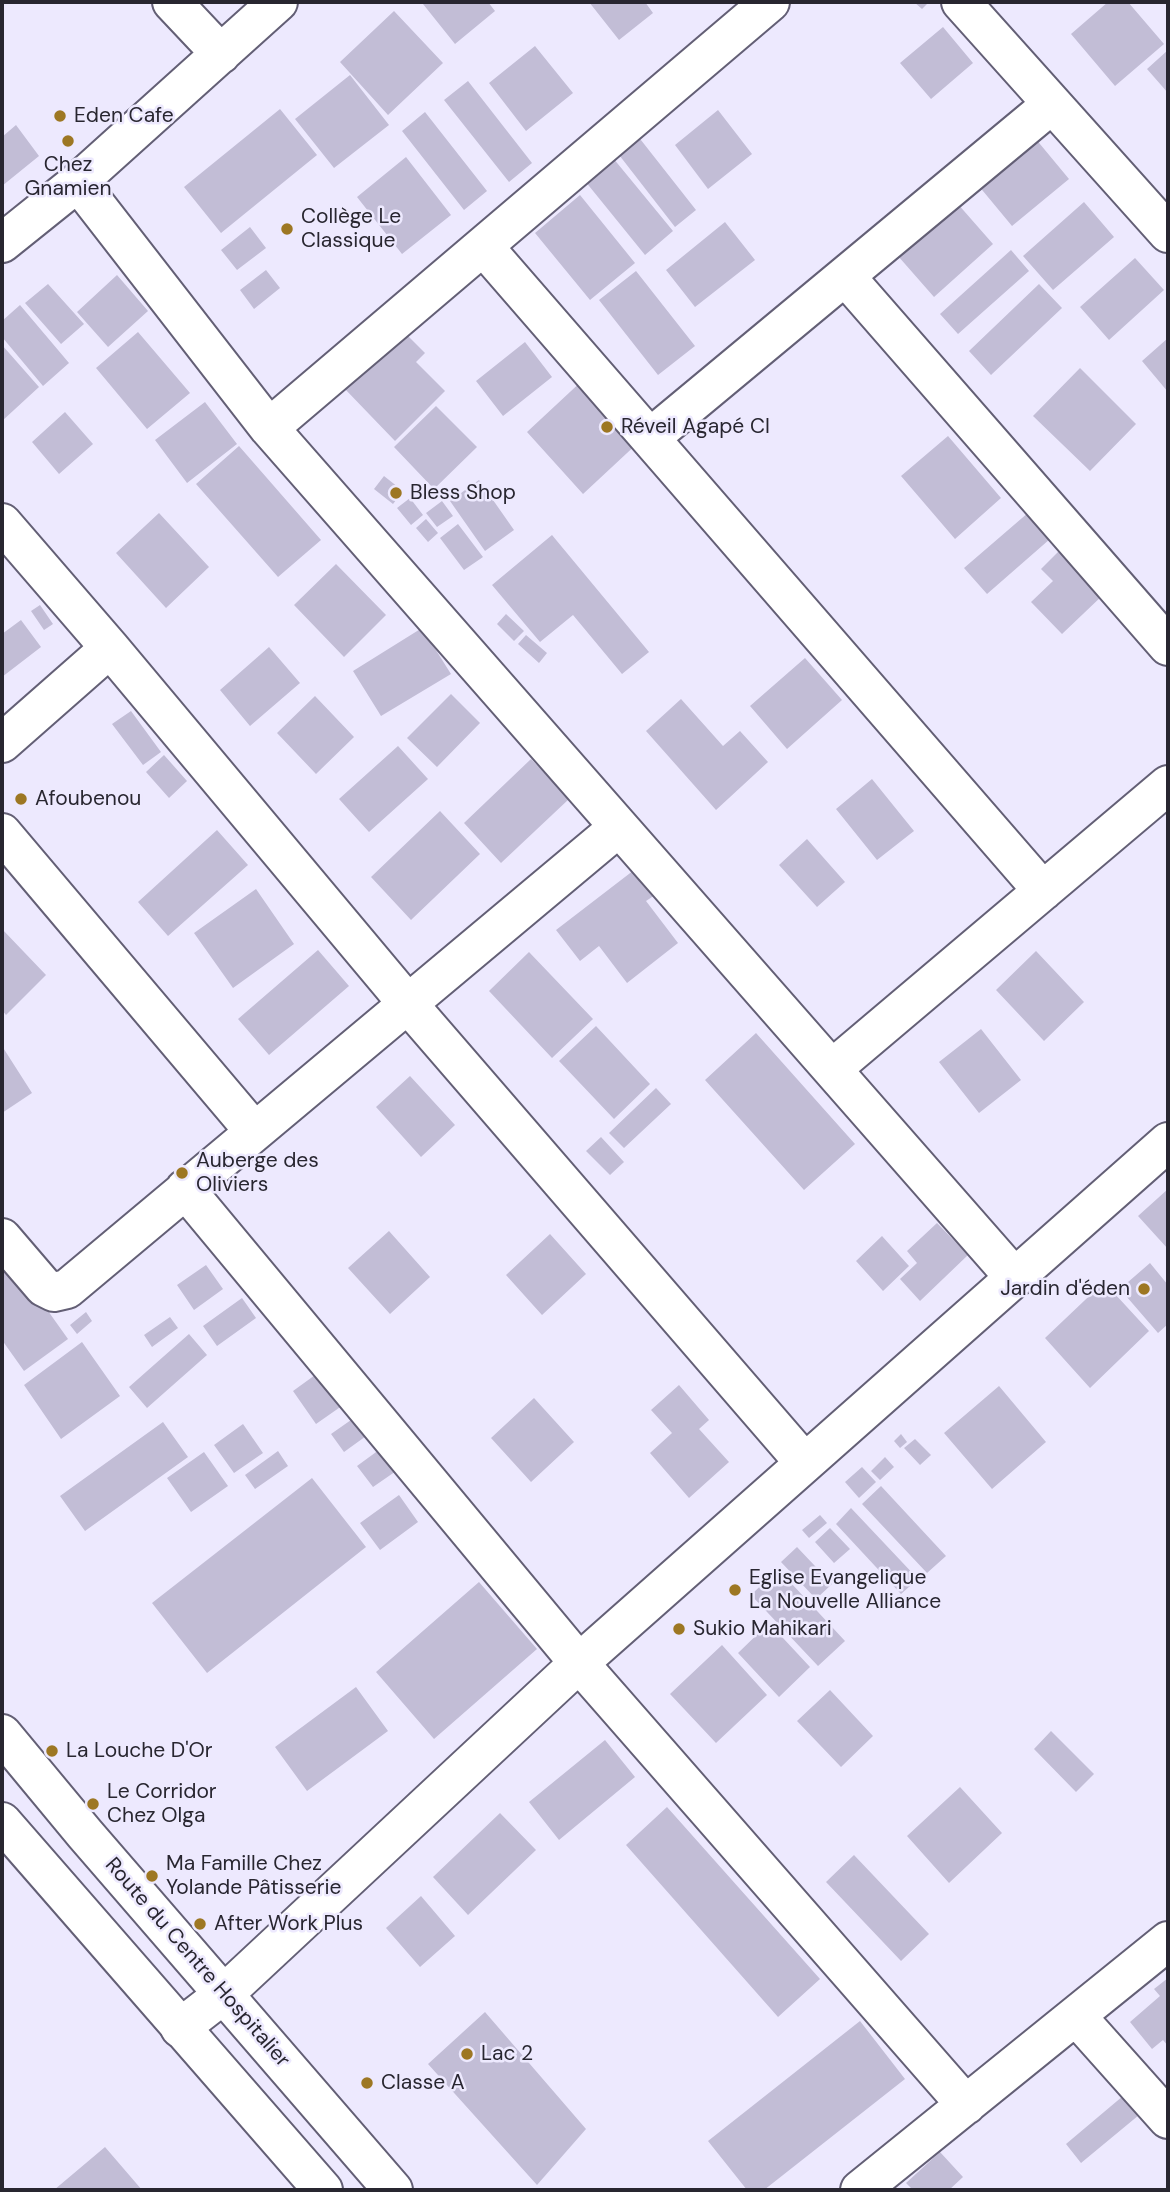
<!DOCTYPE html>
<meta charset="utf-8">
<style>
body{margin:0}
#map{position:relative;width:1170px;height:2192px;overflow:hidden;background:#ede9fe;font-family:"DM Sans",sans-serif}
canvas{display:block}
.frame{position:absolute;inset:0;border:4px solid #282630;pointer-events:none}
</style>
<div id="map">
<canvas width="1170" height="2192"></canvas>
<div class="frame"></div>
</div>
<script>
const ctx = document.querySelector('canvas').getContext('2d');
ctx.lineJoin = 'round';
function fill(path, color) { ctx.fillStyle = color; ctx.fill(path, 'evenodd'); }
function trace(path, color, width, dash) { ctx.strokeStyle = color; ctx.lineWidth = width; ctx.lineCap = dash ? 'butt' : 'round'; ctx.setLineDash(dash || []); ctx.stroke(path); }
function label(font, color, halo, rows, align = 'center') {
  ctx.font = font + ' "DM Sans",sans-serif'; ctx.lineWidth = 5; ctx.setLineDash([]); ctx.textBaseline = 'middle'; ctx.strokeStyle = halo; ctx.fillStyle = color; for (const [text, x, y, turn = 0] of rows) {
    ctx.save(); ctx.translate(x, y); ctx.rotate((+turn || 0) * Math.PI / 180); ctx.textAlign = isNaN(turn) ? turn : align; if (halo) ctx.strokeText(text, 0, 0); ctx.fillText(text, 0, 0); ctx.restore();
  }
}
fill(new Path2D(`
 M426 2H488L495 11 455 44 423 4Z
 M589 2H645L653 13 619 40Z
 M914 2H929L922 9Z
 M1108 2H1128L1164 44 1115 86 1071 34Z
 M394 11 443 63 388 115 340 62Z
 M943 27 973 63 931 99 900 63Z
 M535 46 573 93 526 131 489 83Z
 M1168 50V93L1147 69Z
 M350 75 389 125 334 168 295 119Z
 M468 81 532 163 509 182 444 100Z
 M280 109 317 155 221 233 184 187Z
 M718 110 752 154 708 189 675 145Z
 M425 112 487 191 464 210 402 131Z
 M16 125 39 156 2 186V137Z
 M637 135 696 210 675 227 616 151Z
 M1035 138 1069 179 1012 226 978 185Z
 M406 157 451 215 402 254 357 197Z
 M613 158 673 231 645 255 585 181Z
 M580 195 635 263 590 300 535 233Z
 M1084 202 1114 237 1053 290 1023 256Z
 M957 203 993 244 934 297 898 256Z
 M725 222 755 260 695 307 666 270Z
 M250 227 266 248 237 270 221 250Z
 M1011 250 1029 271 958 334 940 314Z
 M1135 258 1164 290 1109 340 1080 307Z
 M266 270 280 288 254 309 240 290Z
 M636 271 695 346 658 375 599 300Z
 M117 275 148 311 108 347 77 312Z
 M48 284 84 324 61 344 25 303Z
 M1039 284 1062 308 991 375 969 351Z
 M20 305 69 363 43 386 2 337V321Z
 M402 330 425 353 416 362 445 391 395 441 344 388Z
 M138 332 190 393 147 429 96 368Z
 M1168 338V392L1142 361Z
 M525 342 552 377 503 416 476 381Z
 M2 345 39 387 2 421Z
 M1080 368 1136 424 1090 471 1033 416Z
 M585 378 641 440 583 494 527 432Z
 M205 402 237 444 187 483 155 440Z
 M436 406 477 447 434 489 394 447Z
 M65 412 93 444 59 474 32 442Z
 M948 436 1001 498 955 539 901 476Z
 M239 446 321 540 278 577 196 484Z
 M384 476 403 491 393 504 374 489Z
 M479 480 514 530 485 551 450 501Z
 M410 498 423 515 411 525 397 508Z
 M442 501 453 516 437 527 426 513Z
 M1036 506 1058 532 987 594 964 568Z
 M159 513 209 567 166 608 116 553Z
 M426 519 438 533 428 542 416 528Z
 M458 524 483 557 464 570 440 538Z
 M552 535 649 652 622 674 573 615 540 642 492 585Z
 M1061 549 1104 594 1062 634 1031 602 1053 581 1041 569Z
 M336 564 386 615 344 657 294 605Z
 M40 605 53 624 44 630 31 611Z
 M506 614 524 631 514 641 497 624Z
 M21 620 41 647 2 677V634Z
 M422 628 451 674 381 716 353 671Z
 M526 635 547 653 539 663 518 644Z
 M269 647 300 683 250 726 220 690Z
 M805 658 842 700 787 749 750 706Z
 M451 694 480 723 437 767 407 738Z
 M315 696 354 737 316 774 277 733Z
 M681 699 723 746 740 731 768 762 716 810 646 731Z
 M131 711 161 752 143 765 112 724Z
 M398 746 428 779 369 832 339 799Z
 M164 755 187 781 169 798 146 772Z
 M531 759 569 799 501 863 464 823Z
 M872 779 914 831 877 860 836 809Z
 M440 811 480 854 411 920 371 877Z
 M217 830 248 865 168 936 138 902Z
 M807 839 845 882 817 907 779 865Z
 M638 867 658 893 646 901 678 943 627 983 599 946 580 961 556 930Z
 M256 889 294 944 233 988 194 933Z
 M2 929 46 975 6 1015 2 1010Z
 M318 950 349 986 269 1055 238 1019Z
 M1036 951 1084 1002 1044 1041 996 990Z
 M529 952 593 1019 552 1058 489 991Z
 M596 1026 650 1084 614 1119 559 1061Z
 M981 1029 1021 1080 979 1113 939 1062Z
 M756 1033 855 1144 804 1190 705 1080Z
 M2 1046 32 1093 2 1113Z
 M410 1076 455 1125 421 1157 376 1107Z
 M656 1088 671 1104 624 1148 609 1133Z
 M601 1137 624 1162 610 1175 586 1151Z
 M1168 1189V1249L1138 1216Z
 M937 1223 968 1255 920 1301 900 1279 917 1263 907 1251Z
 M389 1231 430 1277 390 1314 348 1268Z
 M550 1234 586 1274 542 1315 506 1275Z
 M882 1236 909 1266 883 1291 856 1261Z
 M11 1259 68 1339 24 1371 2 1340V1266Z
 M1150 1263 1168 1285V1324L1158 1333 1120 1289Z
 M206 1265 223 1289 194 1310 177 1285Z
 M1104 1282 1149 1331 1090 1388 1045 1338Z
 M242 1298 256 1318 217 1346 203 1326Z
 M86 1312 92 1321 77 1334 70 1325Z
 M170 1317 178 1328 152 1347 144 1335Z
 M189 1334 207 1355 147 1408 129 1387Z
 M82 1342 120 1396 61 1439 24 1385Z
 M322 1370 346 1403 316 1424 293 1391Z
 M679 1385 709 1420 699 1429 729 1462 689 1498 650 1453 672 1433 651 1410Z
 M999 1386 1046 1442 992 1489 944 1433Z
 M534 1398 574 1442 531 1482 491 1438Z
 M361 1413 373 1431 344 1452 331 1434Z
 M163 1422 188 1457 85 1531 60 1496Z
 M243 1424 263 1453 234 1473 214 1445Z
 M901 1434 907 1442 900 1448 894 1441Z
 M915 1439 931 1455 920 1465 904 1448Z
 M383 1447 399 1469 373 1487 357 1466Z
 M278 1451 288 1466 255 1489 245 1475Z
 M204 1452 228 1486 191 1512 167 1478Z
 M885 1457 894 1467 880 1480 871 1471Z
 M862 1467 876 1482 859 1498 845 1482Z
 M312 1478 366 1547 207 1673 152 1603Z
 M881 1486 946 1556 927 1573 862 1504Z
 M399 1495 418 1522 380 1550 360 1523Z
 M851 1508 918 1579 901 1594 836 1524Z
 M820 1515 827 1523 809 1538 802 1530Z
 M830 1528 850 1549 834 1563 815 1542Z
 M797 1547 832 1584 816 1599 781 1562Z
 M778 1569 845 1641 818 1666 751 1595Z
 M479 1582 537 1649 434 1739 376 1672Z
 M769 1623 810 1667 779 1697 738 1653Z
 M722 1645 767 1695 716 1743 670 1694Z
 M356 1687 388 1731 307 1791 275 1747Z
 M830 1690 873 1736 841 1767 797 1721Z
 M1051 1731 1094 1774 1076 1792 1034 1749Z
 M605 1740 635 1777 559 1840 529 1802Z
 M960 1787 1002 1833 949 1883 907 1836Z
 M667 1807 820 1979 778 2017 626 1845Z
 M500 1813 536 1850 468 1915 433 1877Z
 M854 1855 929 1934 901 1961 826 1882Z
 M421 1896 455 1936 420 1967 386 1928Z
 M1168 1978V2046L1163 2040 1152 2049 1130 2022 1160 1996 1154 1989Z
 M485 2012 586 2129 537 2185 428 2064Z
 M860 2021 905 2079 764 2190H747L708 2141Z
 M1123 2096 1139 2115 1081 2163 1066 2144Z
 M105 2147 142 2190H54Z
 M940 2152 963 2177 949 2190H913L906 2183Z`), '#c2bdd6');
const minor = new Path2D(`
 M172 2 221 54
 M961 2 1168 233
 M78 182 269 428 1015 1278
 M2 243 78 182 278 2
 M483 246 1043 891
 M845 276 1168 646
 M269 428 770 2
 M650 438 1052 104
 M2 523 110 648 408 1004 804 1462
 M2 743 110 648
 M2 833 254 1131
 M832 1069 1168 785
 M185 1189 579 1663 966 2105
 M2 1238 44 1287 54 1292 67 1289 619 827
 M1076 2016 1168 2119
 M180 2028 224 1994 579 1663 1168 1142
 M860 2190 1168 1941`);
const tertiary = new Path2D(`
 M2 1734 85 1834 393 2190
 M2 1822 323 2190`);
trace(minor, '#635f75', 42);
trace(tertiary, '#635f75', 42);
trace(minor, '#fff', 38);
trace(tertiary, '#fff', 38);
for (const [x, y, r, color] of [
 [60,116,7,"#9d7723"],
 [68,141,7,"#9d7723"],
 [287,229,7,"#9d7723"],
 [607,427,7,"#9d7723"],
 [396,493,7,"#9d7723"],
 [21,799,7,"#9d7723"],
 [182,1173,7,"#9d7723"],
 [1144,1289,7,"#9d7723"],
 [735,1590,7,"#9d7723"],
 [679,1629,7,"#9d7723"],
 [52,1751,7,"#9d7723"],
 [93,1804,7,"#9d7723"],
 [152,1876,7,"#9d7723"],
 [200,1924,7,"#9d7723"],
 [467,2054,7,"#9d7723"],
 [367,2083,7,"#9d7723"]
]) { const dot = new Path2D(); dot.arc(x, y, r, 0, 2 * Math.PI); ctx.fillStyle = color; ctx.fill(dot); trace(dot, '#ede9fe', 2.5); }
label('21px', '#282630', '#ede9fe', [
 ["Eden Cafe",74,116],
 ["Chez",68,165,"center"],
 ["Gnamien",68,189,"center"],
 ["Collège Le",301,217],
 ["Classique",301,241],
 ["Réveil Agapé CI",621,427],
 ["Bless Shop",410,493],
 ["Afoubenou",35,799],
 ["Auberge des",196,1161],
 ["Oliviers",196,1185],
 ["Jardin d'éden",1130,1289,"right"],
 ["Eglise Evangelique",749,1578],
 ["La Nouvelle Alliance",749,1602],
 ["Sukio Mahikari",693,1629],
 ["La Louche D'Or",66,1751],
 ["Le Corridor",107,1792],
 ["Chez Olga",107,1816],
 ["Ma Famille Chez",166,1864],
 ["Yolande Pâtisserie",166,1888],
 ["After Work Plus",214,1924],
 ["Lac 2",481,2054],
 ["Classe A",381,2083]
], 'left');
label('21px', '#282630', '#ede9fe', [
 ["Route du Centre Hospitalier",197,1963,49]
]);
</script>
